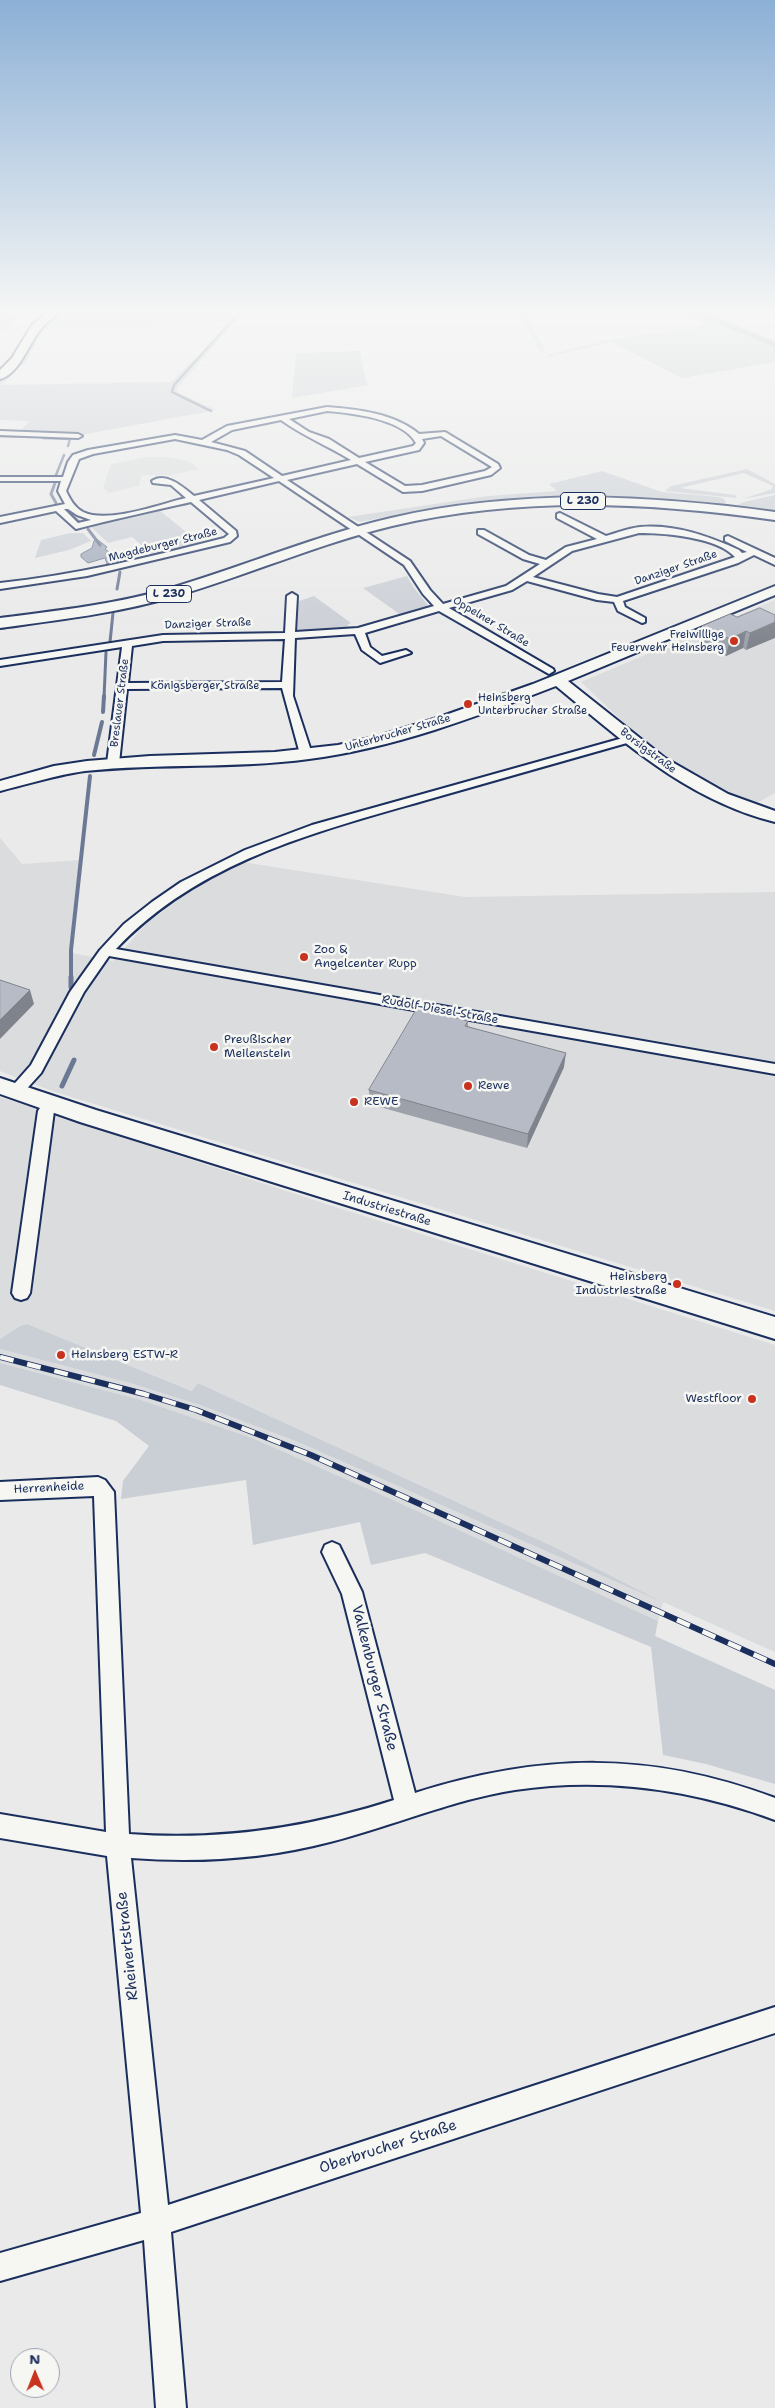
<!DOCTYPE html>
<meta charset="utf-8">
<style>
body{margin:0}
#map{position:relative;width:775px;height:2408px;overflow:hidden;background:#e9eae9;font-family:"Shantell Sans",sans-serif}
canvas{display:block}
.north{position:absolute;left:10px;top:2348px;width:50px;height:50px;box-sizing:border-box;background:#f6f6f2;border:1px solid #9ea6b7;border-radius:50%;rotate:359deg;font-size:14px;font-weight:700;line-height:20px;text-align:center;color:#1b2f5e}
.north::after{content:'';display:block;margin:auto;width:18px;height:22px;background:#c8321e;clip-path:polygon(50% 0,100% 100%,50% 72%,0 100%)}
</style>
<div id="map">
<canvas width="775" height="2408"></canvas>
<div class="north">N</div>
</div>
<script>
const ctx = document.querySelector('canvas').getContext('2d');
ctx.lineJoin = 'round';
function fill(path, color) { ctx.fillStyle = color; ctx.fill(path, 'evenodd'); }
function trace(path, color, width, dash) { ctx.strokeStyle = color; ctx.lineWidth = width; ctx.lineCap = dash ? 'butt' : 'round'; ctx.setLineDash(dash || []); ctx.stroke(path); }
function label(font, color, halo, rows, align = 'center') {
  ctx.font = font + ' "Shantell Sans",sans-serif'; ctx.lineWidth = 5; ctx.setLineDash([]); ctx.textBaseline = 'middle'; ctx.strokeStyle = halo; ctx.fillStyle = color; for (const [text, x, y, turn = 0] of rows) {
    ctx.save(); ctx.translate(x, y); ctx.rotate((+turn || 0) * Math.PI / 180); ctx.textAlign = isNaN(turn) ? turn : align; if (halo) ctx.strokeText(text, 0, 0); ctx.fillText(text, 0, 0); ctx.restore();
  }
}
fill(new Path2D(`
 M147 457H167L189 461 199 469 171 475H142L139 486 109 493 103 488 111 464Z
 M775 600V793L753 805 696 778 636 734 581 682Z
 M0 838 22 864 81 860 72 953 113 961 147 923 199 885 242 862 465 897 775 892V1311L55 1092 0 1071Z
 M0 1097 329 1205 775 1345V1652L663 1602 658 1621 380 1494 252 1438 141 1400 0 1363V1349L130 1383 200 1405 298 1442 651 1597 552 1546 198 1383 193 1391 27 1324 20 1326 0 1339Z`), '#dadcde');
fill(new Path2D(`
 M60 311H245L177 388V392L181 394 216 410 81 435 19 433 29 421 0 420V380L11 374 23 361 41 329 45 328 42 327ZM225 323C211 345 190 362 171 382L1 385 25 363 45 329Z
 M516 311H524L528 315 527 320 534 327 535 334 544 346 543 352H541Z
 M673 311H690L775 346V362L682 378 611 342 548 357 546 355 608 340 650 333 664 334 681 328 693 329 705 323Z
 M697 311H705L775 340V343Z
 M0 312 22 313 5 332H0Z
 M360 351 366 381 369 385 292 398 296 353Z
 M747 469 775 484V493L743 499 772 489 773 486 744 473 680 488 735 495 737 498 665 491 671 486Z
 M602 471 662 492 719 497 724 499 726 503 724 505 660 499 572 496 461 505 421 510 360 522 348 517 488 496 557 491 549 484Z
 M775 495V511L737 505 744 502Z
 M158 509 202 545 154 556 132 537 108 543 89 525Z
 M70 533H83L91 541 69 550 35 558 41 540Z
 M407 576 414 588 428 605 425 609 402 616 363 588Z
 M314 596 351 623 347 625 351 629 300 632 295 629 296 602Z
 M27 1324 192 1391 198 1383 552 1546 662 1602 298 1442 200 1405 130 1383 0 1349V1339L20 1326Z
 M0 1363 141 1400 252 1438 380 1494 658 1621 655 1636 775 1690V1784L706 1764 663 1755 651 1647 425 1553 371 1565 360 1522 253 1545 246 1480 121 1499 123 1481 149 1446 116 1421 0 1385Z`), '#caced5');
const water = new Path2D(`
 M690 311H697L775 343V346Z
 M98 540 107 547 105 549 123 562 107 564 105 558 88 563 81 557V554L92 548 94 541Z`);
fill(water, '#a2aaba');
trace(water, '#6c7995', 1);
trace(new Path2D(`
 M211 411 172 392 174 385 241 311
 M0 436 30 437
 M43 438 70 439 68 446
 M56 475 64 455`), '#6c7995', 2.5);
trace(new Path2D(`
 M55 483 51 494 56 503
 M64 509 79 522
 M88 529 100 545
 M117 589 120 572
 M110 642 113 613
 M104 698 106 652`), '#6c7995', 3);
trace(new Path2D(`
 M103 712 104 696
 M94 755 102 722
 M71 978V950L90 776`), '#6c7995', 4);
trace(new Path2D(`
 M71 977V987
 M62 1086 74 1060`), '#6c7995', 5);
const street = new Path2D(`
 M327 407C357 409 396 414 419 434L445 432 498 464 500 468 491 475 422 491 403 492 357 464 287 480 410 561 430 590 443 604 506 586 540 564 523 559 478 534V530H484L529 555 546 560 566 547 597 539 557 518V514L560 513 606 536C617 533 629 528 640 527 675 524 708 536 739 550L742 553 747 552 725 541V537L728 536 775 558V565L754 555 738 563 623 601 625 607 645 618V622L642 623 618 611 614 602 597 600 527 581 512 590 449 608 553 669 554 671 549 674 439 611 365 633 370 647 382 656 406 650 411 653 380 663 362 650 355 634 295 638 293 696 312 754 310 756 306 757 300 754 282 688 127 689 119 763 117 765H109L107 763 122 647 0 666V660L163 635 285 633 287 596 292 593 297 596 295 632 358 628 434 606 423 594 404 565 279 481 199 500 236 531 237 536 230 542 87 576 0 589V583C76 575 150 557 224 538L229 534 191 502C152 511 114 519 76 529L56 511 0 523V517L65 504 58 491 61 481H0V477H63L68 462 73 455 88 450 175 435 202 440 227 426ZM327 411C352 413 403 419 416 443L413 446 359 458 329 439 309 432 289 419ZM281 420C303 436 328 446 351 460L282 476 245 451 211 442 232 430ZM441 436 492 467 485 471 422 485 405 486 365 462 419 450 424 443 422 439ZM175 439 227 450 239 455 274 478 194 496C184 488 166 471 152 481L153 483 171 485 186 498C160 504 108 524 83 512 74 507 70 499 66 491L79 459 93 454ZM64 509H68L77 515 91 520 78 523ZM639 533C664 533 717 537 735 557L617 597 598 594 533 577 572 551ZM285 639 282 682 128 683 132 646 163 641Z
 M0 431 78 434 82 436 78 438 0 435Z
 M630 736 636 739 634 741C563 761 493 781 423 801 312 833 198 862 116 949L775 1064V1074L109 956 84 992 41 1073 21 1095H11L8 1091 31 1065 70 992 100 950 124 924 152 902 181 882 245 850 312 825Z
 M50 1099 55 1100 58 1104 54 1111 30 1293 27 1298 21 1300 15 1298 12 1293 38 1111 45 1100Z
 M98 1477 105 1480 114 1492 129 1834C221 1841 307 1828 394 1800L342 1594 322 1552 325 1545 332 1542 339 1545 362 1592 415 1793C541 1753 650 1751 775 1798V1820C691 1789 604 1777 515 1790 451 1800 393 1826 330 1842 266 1859 196 1863 131 1858L168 2205 775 2007V2033L171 2232 186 2408H156L144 2240 0 2281V2253L141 2213 107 1856 0 1838V1814L106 1832 94 1496 0 1500V1482Z`);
const secondary = new Path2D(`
 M775 586V595L568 681 665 758 728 794 775 811V822C687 800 624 742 556 686 476 717 394 748 309 759 235 769 159 763 85 771 56 775 28 784 0 791V781L54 766 87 761 150 756 275 752 338 745 375 737 437 718 533 684Z
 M0 1078 96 1110 775 1317V1339L80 1122 0 1094Z`);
const primary = new Path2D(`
 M49 311H60C54 318 45 323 40 330 29 344 18 375 0 379V370L12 358 32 325Z
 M583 497C647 498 711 503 775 512V520C648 502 518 496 392 526 318 544 248 575 176 596 119 613 59 620 0 628V618C55 611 111 605 164 590 240 568 314 536 391 518 454 503 518 498 583 497Z`);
trace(street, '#1b2f5e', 4);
trace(secondary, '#1b2f5e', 4);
trace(primary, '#1b2f5e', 4);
fill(street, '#f6f6f2');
fill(secondary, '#f6f6f2');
fill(primary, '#f6f6f2');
const rail = new Path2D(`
 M0 1357 144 1394 196 1410 311 1455 775 1664`);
trace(rail, '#1b2f5e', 6);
trace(rail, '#f6f6f2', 4.5, [14]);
fill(new Path2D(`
 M760 608 746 650 743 648 726 656 698 643 702 626 737 617Z
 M468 1021V1026L564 1067 527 1148 369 1104V1090Z`), '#9da1aa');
fill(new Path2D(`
 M775 622V638L746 650 750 633Z
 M746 631 743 648 726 656 730 639Z
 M30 990 34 1004 0 1039V1020Z
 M566 1053 564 1067 527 1148 528 1134Z`), '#7f838b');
const building = new Path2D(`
 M760 608 775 615V622L750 633 746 631 730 639 702 626 730 614 737 617Z
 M0 980 30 990 0 1020Z
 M418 1007 468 1021 465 1026 566 1053 528 1134 369 1090Z`);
fill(building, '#b6bbc6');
trace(building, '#7f838b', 1);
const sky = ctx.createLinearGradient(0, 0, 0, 648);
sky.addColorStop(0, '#8cb0d6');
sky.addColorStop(0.48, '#f5f6f5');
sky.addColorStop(1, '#f5f6f500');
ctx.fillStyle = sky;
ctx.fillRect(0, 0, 775, 648);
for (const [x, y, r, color] of [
 [734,641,5,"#c8321e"],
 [468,704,5,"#c8321e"],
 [304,957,5,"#c8321e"],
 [214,1047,5,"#c8321e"],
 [468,1086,5,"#c8321e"],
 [354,1102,5,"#c8321e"],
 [677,1284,5,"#c8321e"],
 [61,1355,5,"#c8321e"],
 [752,1399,5,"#c8321e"]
]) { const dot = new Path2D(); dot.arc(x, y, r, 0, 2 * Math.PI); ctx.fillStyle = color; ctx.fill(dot); trace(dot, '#f6f6f2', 2); }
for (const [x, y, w] of [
 [583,501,45],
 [169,594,45]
]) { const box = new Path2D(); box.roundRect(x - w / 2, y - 8.5, w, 17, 4); ctx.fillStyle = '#f6f6f2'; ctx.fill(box); trace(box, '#1b2f5e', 1); }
label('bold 11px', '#1b2f5e', null, [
 ["L 230",583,501],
 ["L 230",169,594]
]);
label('11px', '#1b2f5e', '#f6f6f2', [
 ["Magdeburger Straße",163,545,-14],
 ["Danziger Straße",676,568,-19],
 ["Oppelner Straße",491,622,31],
 ["Danziger Straße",208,624,-2],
 ["Königsberger Straße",205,686],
 ["Breslauer Straße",120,703,-83],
 ["Unterbrucher Straße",398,733,-16],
 ["Borsigstraße",648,751,37]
]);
label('11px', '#1b2f5e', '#f6f6f2', [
 ["Freiwillige",724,635],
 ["Feuerwehr Heinsberg",724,648],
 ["Heinsberg",478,698,"left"],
 ["Unterbrucher Straße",478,711,"left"]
], 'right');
label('12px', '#1b2f5e', '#f6f6f2', [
 ["Zoo &",314,950],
 ["Angelcenter Rupp",314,964],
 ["Preußischer",224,1040],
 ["Meilenstein",224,1054],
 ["Rewe",478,1086],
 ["REWE",364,1102],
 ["Heinsberg",667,1277,"right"],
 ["Industriestraße",667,1291,"right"],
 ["Heinsberg ESTW-R",71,1355],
 ["Westfloor",742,1399,"right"]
], 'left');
label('12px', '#1b2f5e', '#f6f6f2', [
 ["Rudolf-Diesel-Straße",440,1010,10],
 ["Industriestraße",387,1209,17],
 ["Herrenheide",49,1488,-3]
]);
label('15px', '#1b2f5e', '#f6f6f2', [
 ["Valkenburger Straße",374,1678,76],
 ["Rheinertstraße",128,1946,-96],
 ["Oberbrucher Straße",388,2147,-18]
]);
</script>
